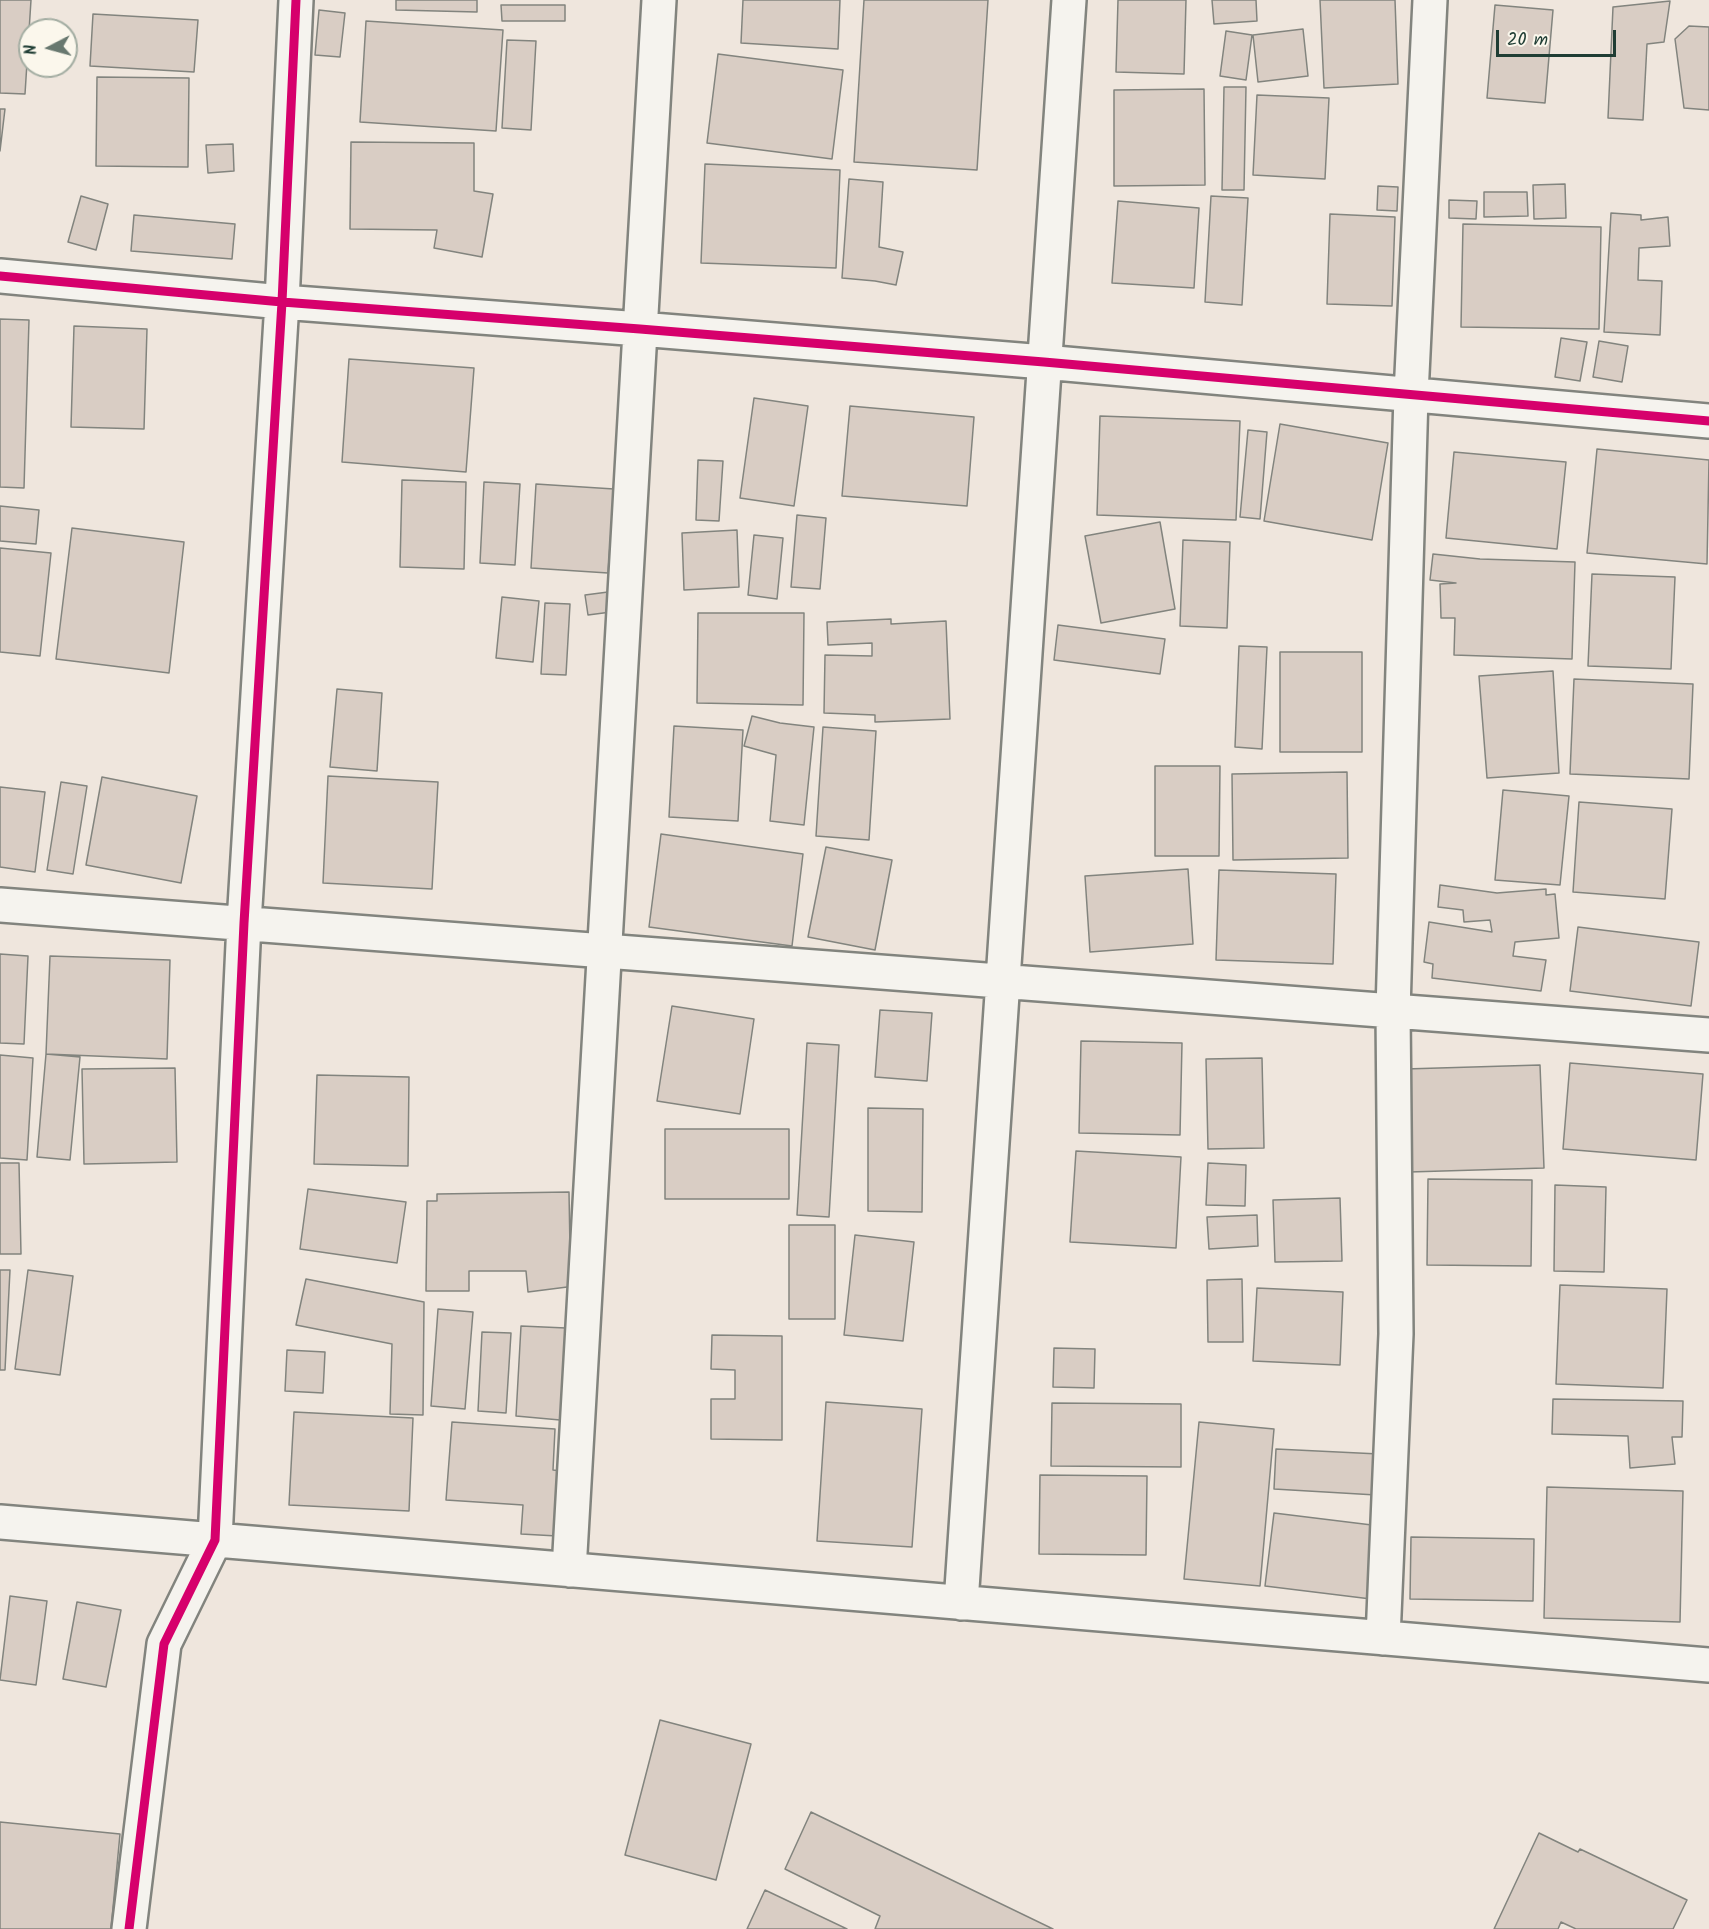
<!DOCTYPE html>
<style>
body{margin:0}
#map{position:relative;width:1709px;height:1929px;overflow:hidden;background:#efe6dd;font-family:Kalam,sans-serif}
canvas{display:block}
.north{position:absolute;left:18px;top:18px;width:60px;height:60px;box-sizing:border-box;background:#fbf7ec;border:2px solid #a3ada2;border-radius:50%;rotate:264deg;font-size:16px;font-weight:700;line-height:24px;text-align:center;color:#1f3d34}
.north::after{content:'';display:block;margin:auto;width:21px;height:27px;background:#68786f;clip-path:polygon(50% 0,100% 100%,50% 72%,0 100%)}
.scale{position:absolute;left:1496px;top:30px;width:120px;height:27px;box-sizing:border-box;border:3px solid #1f3d34;border-top:0;padding-left:8px;font-size:18px;line-height:21px;white-space:nowrap;color:#1f3d34;-webkit-text-stroke:4px #fbf7ec;paint-order:stroke}
</style>
<div id="map">
<canvas width="1709" height="1929"></canvas>
<div class="north">N</div>
<div class="scale">20 m</div>
</div>
<script>
const ctx = document.querySelector('canvas').getContext('2d');
ctx.lineJoin = 'round';
function fill(path, color) { ctx.fillStyle = color; ctx.fill(path, 'evenodd'); }
function trace(path, color, width, dash) { ctx.strokeStyle = color; ctx.lineWidth = width; ctx.lineCap = dash ? 'butt' : 'round'; ctx.setLineDash(dash || []); ctx.stroke(path); }
const building = new Path2D(`
 M0 0H31L25 94 0 93Z
 M396 0H477V12L396 10Z
 M743 0H840L838 49 741 43Z
 M864 0H988L977 170 854 162Z
 M1118 0H1186L1184 74 1116 72Z
 M1212 0H1256L1257 21 1214 24Z
 M1320 0H1395L1398 84 1324 88Z
 M1670 1 1664 42 1647 44 1643 120 1608 118 1613 7Z
 M501 5H565V21H502Z
 M1495 5 1553 10 1545 103 1487 98Z
 M319 10 345 13 340 57 315 55Z
 M93 14 198 20 194 72 90 66Z
 M366 21 503 30 496 131 360 122Z
 M1689 26 1709 27V110L1684 108 1675 39Z
 M1303 29 1308 76 1258 82 1253 35Z
 M1226 31 1252 35 1246 80 1220 76Z
 M507 40 536 41 531 130 502 128Z
 M718 54 843 70 832 159 707 143Z
 M97 77 189 78 188 167 96 166Z
 M1224 87H1246L1244 190H1222Z
 M1204 89 1205 185 1114 186V90Z
 M1257 95 1329 98 1325 179 1253 175Z
 M0 109H5L0 151Z
 M351 142 474 143V191L493 194 482 257 434 248 437 230 350 229Z
 M233 144 234 171 208 173 206 145Z
 M705 164 840 170 836 268 701 263Z
 M849 179 883 182 879 247 903 252 896 285 875 281 842 278Z
 M1565 184 1566 218 1534 219 1533 185Z
 M1378 186 1398 187 1397 211 1377 210Z
 M1484 192H1527L1528 216 1484 217Z
 M81 196 108 204 96 250 68 242Z
 M1211 196 1248 198 1242 305 1205 302Z
 M1449 200 1477 201 1476 219 1449 218Z
 M1118 201 1199 208 1194 288 1112 283Z
 M1611 213 1641 215V220L1668 217 1670 246 1639 248 1638 280 1662 281 1660 335 1604 332Z
 M1330 214 1395 217 1392 306 1327 304Z
 M134 215 235 224 232 259 131 251Z
 M1463 224 1601 227 1599 329 1461 327Z
 M0 319 29 320 24 488 0 487Z
 M74 326 147 329 144 429 71 427Z
 M1561 338 1587 342 1580 381 1555 377Z
 M1599 341 1628 346 1622 382 1593 377Z
 M349 359 474 368 466 472 342 462Z
 M754 398 808 406 794 506 740 498Z
 M850 406 974 417 967 506 842 496Z
 M1100 416 1240 421 1236 520 1097 515Z
 M1280 424 1388 443 1372 540 1264 521Z
 M1248 430 1267 432 1260 519 1240 517Z
 M1597 449 1709 460 1707 564 1587 553Z
 M1454 452 1566 462 1557 549 1446 538Z
 M698 460 723 461 719 521 696 520Z
 M402 480 466 482 464 569 400 567Z
 M484 482 520 484 515 565 480 563Z
 M536 484 614 489 608 573 531 568Z
 M0 506 39 510 36 544 0 541Z
 M797 515 826 518 820 589 791 587Z
 M1160 522 1175 609 1101 623 1085 536Z
 M72 528 184 542 169 673 56 659Z
 M737 530 739 587 684 590 682 533Z
 M754 535 783 538 777 599 748 595Z
 M1183 540 1230 542 1227 628 1180 626Z
 M0 548 51 553 40 656 0 652Z
 M1433 554 1480 559 1575 562 1572 659 1454 655 1455 618H1441L1440 584 1456 583 1430 580Z
 M1592 574 1675 577 1671 669 1588 666Z
 M608 592 611 612 588 615 585 595Z
 M502 597 539 601 533 662 496 658Z
 M545 603 570 604 566 675 541 674Z
 M698 613H804L803 705 697 703Z
 M891 619V624L946 621 950 719 875 722V715L824 713 825 655 872 656V643L828 645 827 622Z
 M1058 625 1165 639 1160 674 1054 660Z
 M1239 646 1267 647 1262 749 1235 747Z
 M1280 652H1362V752H1280Z
 M1553 671 1559 773 1487 778 1479 676Z
 M1574 679 1693 684 1689 779 1570 774Z
 M337 689 382 693 377 771 330 767Z
 M752 716 780 723 814 727 804 825 770 821 776 755 744 746Z
 M674 726 743 730 738 821 669 817Z
 M823 727 876 731 869 840 816 836Z
 M1155 766H1220L1219 856H1155Z
 M1347 772 1348 858 1233 860 1232 774Z
 M328 776 438 782 432 889 323 883Z
 M102 777 197 796 181 883 86 865Z
 M61 782 87 786 73 874 47 870Z
 M0 787 45 792 35 872 0 867Z
 M1503 790 1569 796 1560 885 1495 880Z
 M1579 802 1672 809 1665 899 1573 892Z
 M661 834 803 854 792 946 649 927Z
 M826 847 892 860 875 950 808 937Z
 M1188 869 1193 944 1090 952 1085 876Z
 M1219 870 1336 874 1333 964 1216 960Z
 M1440 885 1497 893 1546 889V895L1555 894 1559 938 1515 942 1513 956 1546 960 1541 991 1432 978 1433 964 1424 962 1429 922 1492 932 1490 920 1464 922 1463 910 1438 907Z
 M1578 927 1699 942 1691 1006 1570 991Z
 M0 954 28 956 24 1044 0 1043Z
 M50 956 170 960 167 1059 46 1054Z
 M672 1006 754 1019 740 1114 657 1101Z
 M880 1010 932 1013 927 1081 875 1077Z
 M1081 1041 1182 1043 1180 1135 1079 1133Z
 M807 1043 839 1045 829 1217 797 1215Z
 M46 1054 80 1057 70 1160 37 1157Z
 M0 1055 33 1058 27 1160 0 1158Z
 M1262 1058 1264 1148 1208 1149 1206 1059Z
 M1570 1063 1703 1074 1696 1160 1563 1149Z
 M1540 1065 1544 1168 1409 1172 1405 1069Z
 M175 1068 177 1162 84 1164 82 1069Z
 M317 1075 409 1077 408 1166 314 1164Z
 M868 1108 923 1109 922 1212 868 1211Z
 M665 1129H789V1199H665Z
 M1076 1151 1181 1157 1176 1248 1070 1242Z
 M0 1163H19L21 1254H0Z
 M1208 1163 1246 1165 1245 1206 1206 1205Z
 M1428 1179 1532 1180 1531 1266 1427 1265Z
 M1555 1185 1606 1187 1604 1272 1554 1271Z
 M308 1189 406 1202 397 1263 300 1249Z
 M569 1192 570 1249 575 1286 528 1292 526 1271H469V1291H426L427 1201H437V1194Z
 M1340 1198 1342 1261 1275 1262 1273 1200Z
 M1257 1215 1258 1246 1209 1249 1207 1217Z
 M789 1225H835V1319H789Z
 M855 1235 914 1242 903 1341 844 1335Z
 M0 1270H10L5 1370H0Z
 M28 1270 73 1276 60 1375 15 1369Z
 M306 1279 424 1302 423 1415 390 1414 392 1344 296 1325Z
 M1242 1279 1243 1342H1208L1207 1280Z
 M1560 1285 1667 1289 1663 1388 1556 1384Z
 M1257 1288 1343 1292 1340 1365 1253 1361Z
 M438 1309 473 1312 465 1409 431 1406Z
 M521 1326 566 1328 560 1420 516 1416Z
 M482 1332 511 1333 506 1413 478 1411Z
 M712 1335 782 1336V1440L711 1439V1399H735V1370L711 1369Z
 M1054 1348 1095 1349 1094 1388 1053 1387Z
 M287 1350 325 1352 323 1393 285 1391Z
 M1553 1399 1683 1401 1682 1437H1672L1675 1464 1630 1468 1628 1436 1552 1434Z
 M826 1402 922 1409 912 1547 817 1541Z
 M1052 1403 1181 1404V1467L1051 1466Z
 M294 1412 413 1418 409 1511 289 1505Z
 M452 1422 555 1429 553 1470 561 1471 557 1536 521 1534 523 1505 446 1500Z
 M1199 1422 1274 1429 1260 1586 1184 1579Z
 M1276 1449 1379 1454 1376 1495 1274 1489Z
 M1040 1475 1147 1476 1146 1555 1039 1554Z
 M1547 1487 1683 1491 1680 1622 1544 1618Z
 M1274 1513 1380 1526 1371 1599 1265 1586Z
 M1411 1537 1534 1539 1533 1601 1410 1599Z
 M10 1596 47 1601 36 1685 0 1680Z
 M77 1602 121 1610 106 1687 63 1679Z
 M660 1720 751 1744 716 1880 625 1855Z
 M811 1812 1053 1929H875L880 1916 785 1869Z
 M0 1822 120 1834 111 1929H0Z
 M1539 1833 1578 1852 1580 1849 1687 1900 1673 1929H1576L1561 1922 1558 1929H1494Z
 M765 1890 847 1929H747Z`);
fill(building, '#d9cdc4');
trace(building, '#82847e', 1.5);
const minor = new Path2D(`
 M0 276 282 302 640 329 1044 362 1709 421
 M0 905 1709 1035
 M0 1522 1709 1665
 M569 1570 659 0
 M961 1603 1069 0
 M1383 1638 1396 1334 1393 1011 1411 395 1430 0
 M129 1929 164 1644 215 1540 244 923 282 302 296 0`);
trace(minor, '#82847e', 38);
trace(minor, '#f5f3ee', 33);
trace(new Path2D(`
 M0 276 282 302 640 329 1044 362 1709 421
 M129 1929 164 1644 215 1540 244 923 282 302 296 0`), '#d6006c', 9);
</script>
